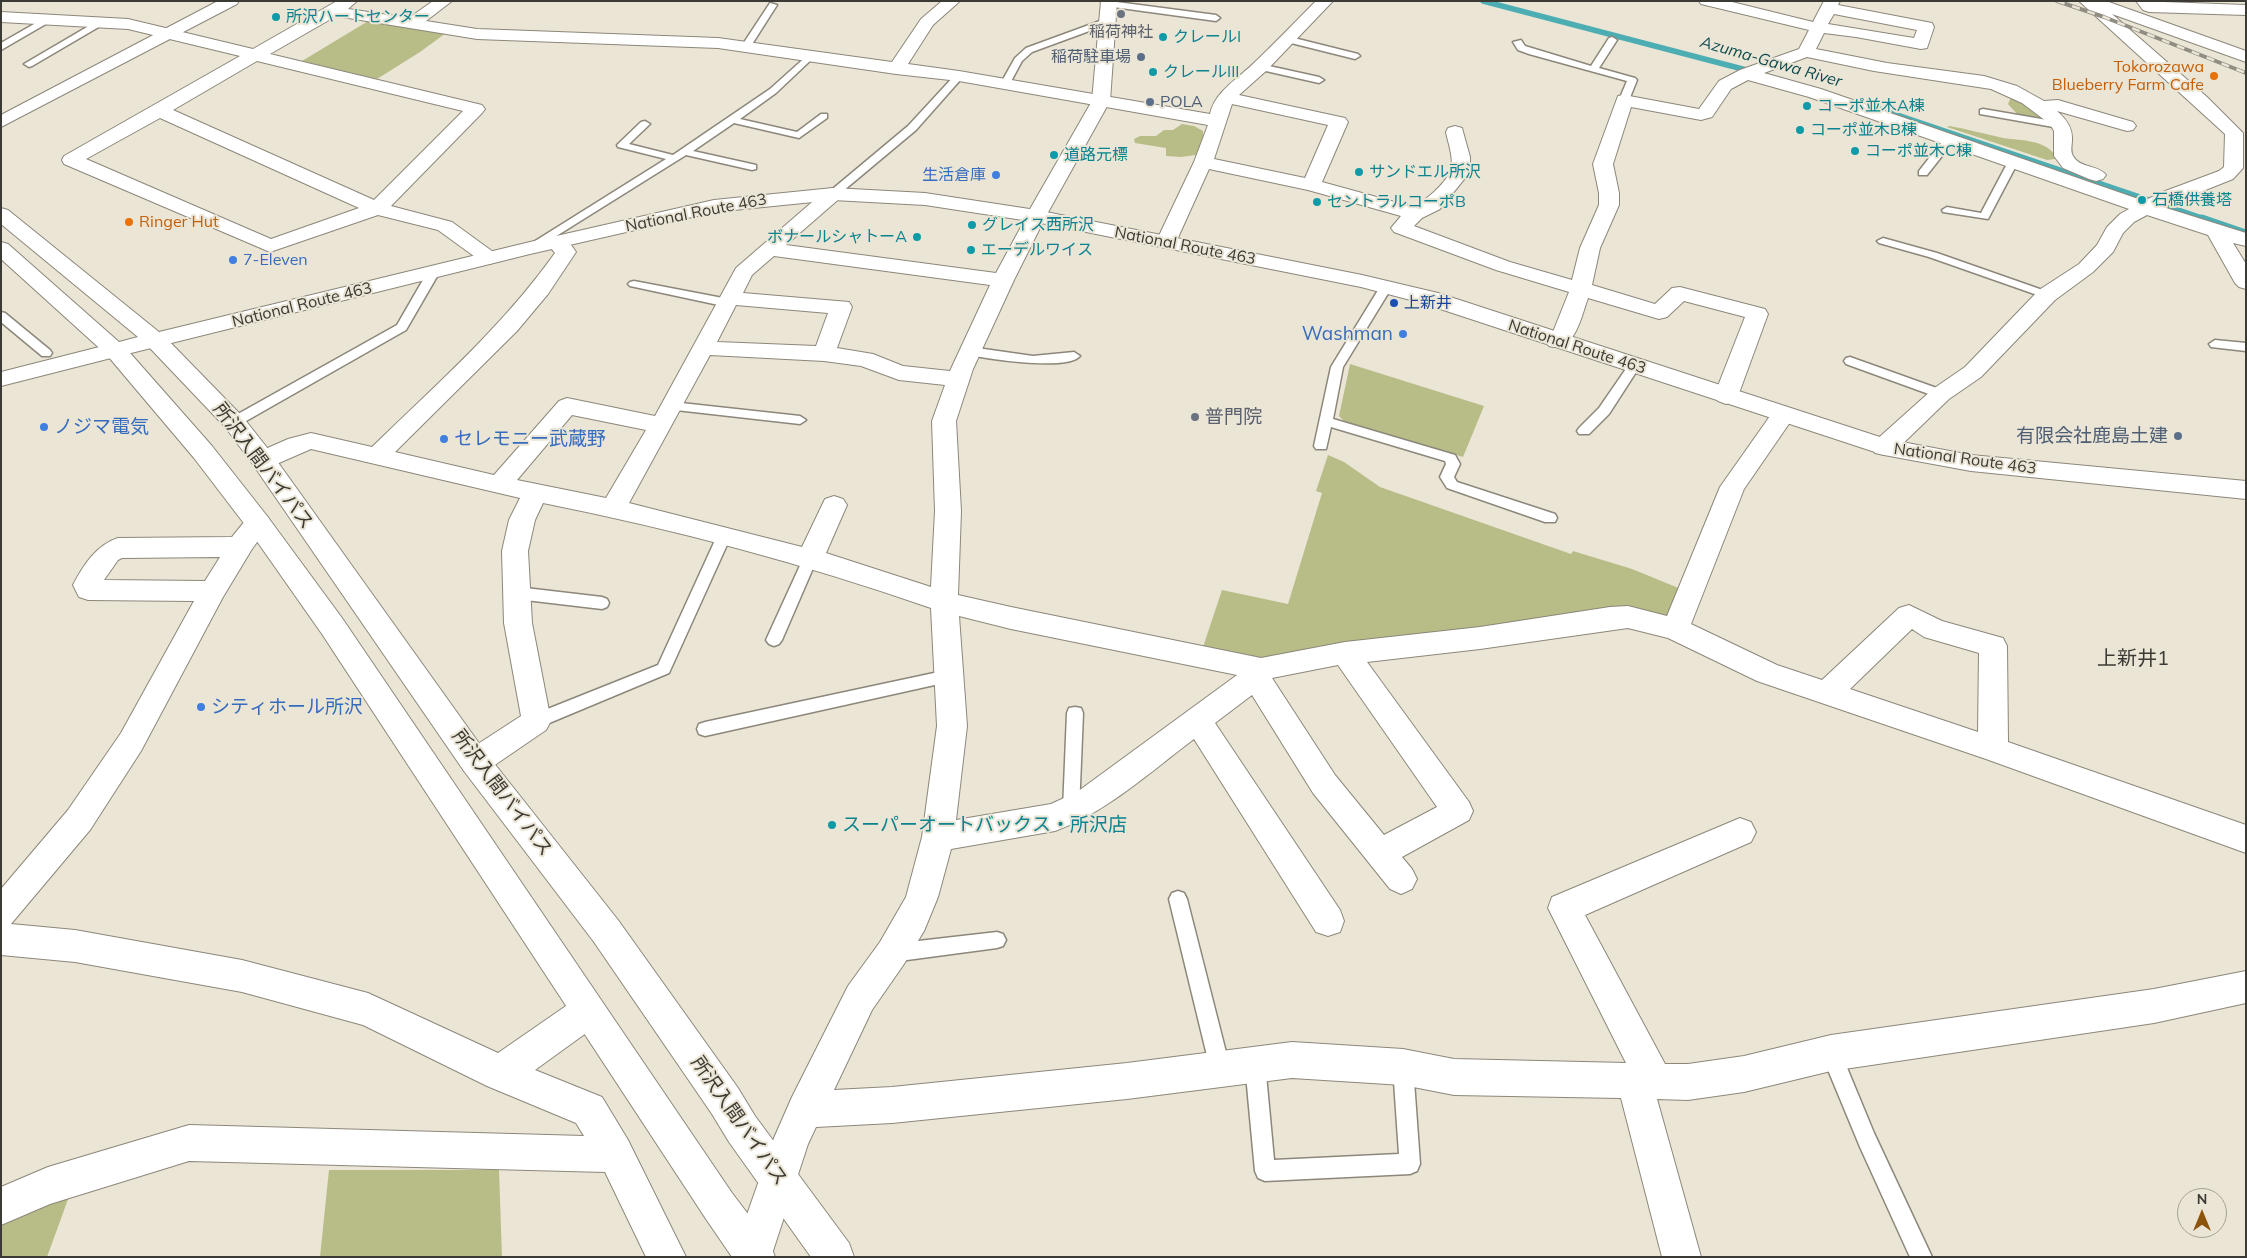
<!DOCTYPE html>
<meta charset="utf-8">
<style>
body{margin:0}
#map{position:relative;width:2247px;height:1258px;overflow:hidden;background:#ebe5d6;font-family:Mulish,sans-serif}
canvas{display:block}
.frame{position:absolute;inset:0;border:2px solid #3c3a34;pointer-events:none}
.north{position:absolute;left:2177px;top:1188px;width:50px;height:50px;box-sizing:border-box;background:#ebe5d6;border:1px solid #a5a195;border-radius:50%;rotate:0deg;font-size:14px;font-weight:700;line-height:20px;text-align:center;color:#3c3a34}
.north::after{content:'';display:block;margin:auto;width:18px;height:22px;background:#8d550c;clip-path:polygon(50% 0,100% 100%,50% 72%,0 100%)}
</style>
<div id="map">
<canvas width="2247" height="1258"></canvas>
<div class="frame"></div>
<div class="north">N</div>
</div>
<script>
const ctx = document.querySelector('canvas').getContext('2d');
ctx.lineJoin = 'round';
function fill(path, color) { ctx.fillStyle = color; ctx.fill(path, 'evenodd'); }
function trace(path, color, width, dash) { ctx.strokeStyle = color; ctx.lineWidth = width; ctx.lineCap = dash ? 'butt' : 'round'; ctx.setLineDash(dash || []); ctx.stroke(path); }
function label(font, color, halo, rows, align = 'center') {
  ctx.font = font + ' Mulish,"Noto Sans JP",sans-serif'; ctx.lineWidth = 4; ctx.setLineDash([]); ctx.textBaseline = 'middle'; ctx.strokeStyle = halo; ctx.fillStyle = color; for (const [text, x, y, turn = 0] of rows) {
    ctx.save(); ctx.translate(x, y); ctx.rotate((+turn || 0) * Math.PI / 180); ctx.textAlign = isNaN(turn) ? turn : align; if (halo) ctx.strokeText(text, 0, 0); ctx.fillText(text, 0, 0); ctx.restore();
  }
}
fill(new Path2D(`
 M370 20 446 33 420 52 377 79 302 61Z
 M2013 93 2049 120 2017 114 2008 104Z
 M1182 124 1194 126 1203 131 1204 141 1196 155 1181 157 1166 156V148L1135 143 1134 139 1140 136H1156L1164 130H1173Z
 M1949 126C1967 129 1985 134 2003 138 2023 141 2044 139 2057 157L2055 159 2047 160 1947 127Z
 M1350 364 1484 406 1463 457 1344 421 1339 416Z
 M1328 455 1344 462 1380 487 1571 554 1573 551 1632 569 1681 589 1672 614 1665 619 1276 660 1202 650 1222 590 1288 604 1322 493 1316 491Z
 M329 1170H499L502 1257H320Z
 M71 1191 47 1257H1V1221Z`), '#b8bc87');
trace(new Path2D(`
 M1483 1 1754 72
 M1865 104 2205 219`), '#4caeb3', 5.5);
trace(new Path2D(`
 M2202 218 2246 233`), '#4caeb3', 7);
const service = new Path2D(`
 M1109 1 1216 15 1220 18 1216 21 1106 6 1105 4Z
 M770 3 777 5 749 49H743L741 47Z
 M48 16 52 19 51 21 1 50V43Z
 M1108 18 1111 19V23L1032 52 1022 61 1009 85 1006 86 1001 83 1015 58 1026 48Z
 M99 20 103 23 102 25 32 66 29 67 24 64Z
 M1286 36 1358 54 1360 56 1355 59 1283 41V37Z
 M1612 37 1617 40 1599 68 1635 78 1637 80 1629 100 1624 103 1619 100 1627 81 1529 54 1518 50 1513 42 1521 40 1525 46 1591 66 1609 38Z
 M809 54 812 55V59L776 93 740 119 797 132 821 114H827V118L799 138 734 123 693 151 756 165V169L752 170 686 155 534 250H526L524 248 666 159 618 147 617 145 641 122 645 121 650 124 629 144 673 155 770 89Z
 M1260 64 1319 77 1324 80 1319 83 1257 69 1255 67Z
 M959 73 962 74V78L916 130 837 196H829V192L908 126 956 74Z
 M1983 109 2059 122 2064 125 2059 128 1980 114V110Z
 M1949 137 1953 138V142L1927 175H1919V171L1945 138Z
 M2013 159 2018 162 1988 219 1943 212 1942 210 1947 207 1981 213 2008 162Z
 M1883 238 1937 253 2051 293 2053 295 2047 299 2043 297 1929 257 1879 243 1877 241Z
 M433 270 439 273 406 330 239 425H229L228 422 229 419 397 325 427 273Z
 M634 281 728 299 734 303 728 307 630 286 628 284 630 282Z
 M1386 284 1392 287 1343 367 1333 419 1455 455 1460 464 1454 477 1457 482 1555 514 1557 518 1555 522H1545L1447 488 1440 477 1446 464 1445 461 1331 427 1326 449H1316L1314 446 1331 367 1380 287Z
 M1 312 5 313 50 350 52 353 50 356H42L1 322Z
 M2215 340 2246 343V351L2211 347 2209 344Z
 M970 347 1033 356 1074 352 1080 356C1068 371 984 359 966 354L964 351 966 348Z
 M1850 357 1945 391 1947 394 1945 397H1937L1846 364 1844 361 1846 358Z
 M1634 362 1640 366 1609 414 1589 434H1579L1577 431 1579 428 1599 408 1630 363Z
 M672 402 800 416 806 420 800 424 667 409 666 406 667 403Z
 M724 531 729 532 731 536 669 673 542 726 536 728 530 726 528 721 530 716 658 665 717 536 719 532Z
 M810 554 815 555 817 559 782 640 779 644 774 646 769 644 766 640 803 559 805 555Z
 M517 587 602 597 607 599 609 603 607 607 602 609 517 599 512 597 510 593 512 589Z
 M948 670 953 672 956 676 953 680 948 682 705 736 699 734 697 729 699 724 705 722Z
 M1075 707 1081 708 1083 713 1079 810 1077 815 1071 817 1065 815 1063 810 1067 713 1069 708Z
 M1178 891 1184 893 1187 899 1230 1068 1227 1075 1220 1078 1213 1075 1210 1068 1169 899 1172 893Z
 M997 932 1003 934 1006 940 1003 946 997 948 892 962 886 959 883 953 886 947 892 944Z
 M1831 1043 1838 1046 1874 1133 1932 1257H1910L1860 1147 1821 1053 1824 1046Z
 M1255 1054 1262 1057 1265 1064 1274 1160 1399 1154 1393 1067 1396 1060 1403 1057 1410 1060 1413 1067 1420 1164 1417 1171 1410 1174 1265 1181 1258 1178 1255 1171 1245 1064 1248 1057Z`);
const minor = new Path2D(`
 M337 1H357L348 9 409 18 433 1H452L426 21 477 29 718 38 892 62 921 19 942 1H960L933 25 908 64 959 71 1210 114C1215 91 1239 78 1255 62 1276 42 1295 22 1316 1H1333L1266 71 1239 95 1345 118 1348 122 1322 182 1413 207C1425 201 1444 185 1450 172 1455 160 1448 143 1446 132L1448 128 1455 126 1462 128 1470 157V172L1440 209 1422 218 1414 226 1510 262 1572 280 1580 248 1599 205V193L1593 164 1618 96 1624 95 1699 109 1719 81 1740 70 1799 49 1809 30 1701 4 1699 1H1728L1813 22 1824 1H1840L1838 5 1932 23 1934 27 1927 48 1921 49 1856 37 1824 33 1816 49 1887 63 1984 76 2017 86 2044 101 2058 100 2133 122 2136 126 2133 130 2127 131 2057 111C2066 119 2073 128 2072 140 2072 145 2070 151 2073 156 2079 168 2099 165 2106 175L2103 179 2096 181 2089 179 2063 168 2054 156V131L2050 124 2022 103 1991 89 1874 71 1807 57 1764 73 1821 89 2144 201 2160 193 2219 171 2224 167 2225 134 2079 1H2106L2246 51V62L2112 14 2207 97 2243 133V168L2233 179 2163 207 2246 233V246L2233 243 2246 264V289L2239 287 2235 283 2208 235 2147 215 2134 222 2123 233 2113 252 2093 272 2055 300 1981 377 1949 399 1893 453 1884 455 1875 453 1872 447 1875 441 1933 389 1965 367 2039 290 2079 264 2097 245 2107 227 2120 214 2129 209 1809 97 1748 80 1731 89 1712 117 1701 120 1631 107 1613 164 1619 193V205L1600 248 1592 285 1655 304 1672 288 1680 287 1765 309 1768 314 1738 396 1734 401 1726 404 1718 401 1714 396 1745 317 1684 301 1667 317 1659 319 1588 298C1581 317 1575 353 1549 346L1546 341 1553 332 1569 292 1496 270 1394 232 1391 228 1401 216 1308 190 1209 169 1176 242 1173 246 1166 248 1159 246 1156 242 1194 162 1208 125 959 81 896 74 718 48 477 39 336 16 270 54 482 105 485 109 482 113 391 206 452 222 496 254 499 258 496 262 489 264 482 262 438 230 378 215 270 252 64 164 62 160 64 156 240 56 128 29 1 22V12L128 19 253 49ZM1834 14 1917 30 1914 38 1828 24ZM257 61 463 111 374 200 173 110ZM1232 104 1328 125 1305 178 1214 159ZM160 118 359 208 271 239 86 159Z
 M2136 1 2246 5V15L2149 12 2143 10Z
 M833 188 840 190 843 194 840 198 786 245 996 273 1029 212 1036 210 1043 212 1046 216 1014 280 973 369 956 421 961 511 958 595 1011 607 1261 658 1345 642 1480 627 1610 607 1628 606 1667 616 1720 487 1775 409 1783 407 1791 409 1795 415 1744 489 1691 624 1777 665 1822 680 1899 608 1909 605 1942 621 2003 638 2007 646 2008 742 2246 825V853L1986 759 1757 681 1668 638 1628 628 1480 649 1367 662 1469 802 1473 811 1469 820 1402 857 1412 869 1417 879 1412 889 1401 894 1390 889 1313 793 1252 695 1215 723 1340 910 1344 921 1340 932 1328 936 1316 932 1194 739C1150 772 1107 812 1055 831L951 849 938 897 924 931 904 964 872 1010 834 1090 892 1087 1127 1063 1292 1042 1403 1049 1454 1059 1626 1063 1548 908 1552 897 1740 818 1751 822 1756 832 1751 842 1585 915 1665 1064H1688L1744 1056 1831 1035 2154 989 2246 971V1003L2154 1023 1831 1071 1744 1092 1688 1100 1657 1099 1701 1257H1662L1621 1098 1454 1095 1403 1085 1292 1078 1127 1099 892 1123 816 1127 808 1144 771 1257H732L774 1138 792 1097 848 986 880 942 906 897 922 837 937 726 931 608C805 564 674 529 543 503L535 520 528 551 532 623 551 721 546 730 486 771 475 775 464 771 460 762 464 753 521 716 504 623 502 551 509 520 520 498 311 449 272 466 263 468 254 466 251 460 254 454 288 439 311 433 372 447C436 385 503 326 555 253L546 242 549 238C562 234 569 241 576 252L548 294 517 331 395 452 494 475 559 401 567 398 655 416 736 268 826 190ZM774 256 990 285 950 371 903 366 873 354 837 348 852 307 849 302 743 293 752 275ZM736 305 828 313 816 346 717 342ZM710 355 824 361 861 366 899 380 945 385 932 421 935 511 931 587 826 553 847 505 843 499 834 496 825 499 802 547 629 503ZM572 415 646 430 606 498 517 480ZM959 616 1011 629 1237 675 1077 792 1051 804 956 820 967 726ZM1912 629 1924 637 1979 653 1978 732 1850 689ZM1338 665 1437 807 1384 835 1335 775 1272 678Z
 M258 514 267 516 271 523 252 549 223 597 141 751 90 830 11 924 75 930 242 960 368 993 498 1053 576 999 588 994 600 999 605 1011 600 1023 535 1070 602 1097 628 1140 686 1257H646L605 1172 189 1161 50 1204 1 1225V1187L48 1167 189 1125 584 1136 576 1123 487 1086 363 1025 242 992 75 962 1 955V889L68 810 121 733 194 601 88 600 79 597 73 585C83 566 96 545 118 538L232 537 249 516ZM220 557 205 581 104 580 118 560 122 558Z`);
const tertiary = new Path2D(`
 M218 1H239L237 4 1 127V115Z
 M1101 1H1117L1110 101 1046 216 1043 220 1036 222 1029 220 1026 216 1092 101Z`);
const secondary = new Path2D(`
 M115 343 123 345 126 350 123 355 1 386V372Z`);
const primary = new Path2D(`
 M155 333 163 335 242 416 272 454 486 753 618 920 738 1088 755 1116 849 1243 854 1257H811L729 1142 712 1114 594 942 464 771 254 466 226 428 147 345 144 340 147 335Z
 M115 343 123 345 212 446 267 516 342 618 732 1193 770 1243 775 1257H732L706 1219 322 634 249 530 194 458 107 355 104 350 107 345Z`);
const trunk = new Path2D(`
 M833 188 925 193 1036 210 1362 275 1438 293 1886 439 1971 455 2246 481V499L1971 471 1884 455 1422 303 1361 287 1036 222 925 205 833 200 714 212 530 254 115 357 107 355 1 259V242L8 244 119 342 138 337 1 224V208L8 210 159 332 530 242 714 200Z`);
trace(service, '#8c877a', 3);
trace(minor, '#8c877a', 2);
trace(tertiary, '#8c877a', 2);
trace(secondary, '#8c877a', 2);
trace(primary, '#8c877a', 2);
trace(trunk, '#8c877a', 2);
fill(service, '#fff');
fill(minor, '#fff');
fill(tertiary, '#fff');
fill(secondary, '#fff');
fill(primary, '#fff');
fill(trunk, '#fff');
const rail = new Path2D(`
 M2057 1 2104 17 2246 73`);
trace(rail, '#918d83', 4);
trace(rail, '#ebe5d6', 2.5, [8]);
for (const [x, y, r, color] of [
 [1121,14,5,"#6b7280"],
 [276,17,5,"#0f9aa8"],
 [1163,37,5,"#0f9aa8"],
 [1141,57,5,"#5c6f8a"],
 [1153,72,5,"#0f9aa8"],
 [2214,76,5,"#e8710a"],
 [1150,102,5,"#5c6f8a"],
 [1807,106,5,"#0f9aa8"],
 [1800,130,5,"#0f9aa8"],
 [1855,151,5,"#0f9aa8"],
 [1054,155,5,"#0f9aa8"],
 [1359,172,5,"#0f9aa8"],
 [996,175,5,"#3f7fe0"],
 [2142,200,5,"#0f9aa8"],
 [1317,202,5,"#0f9aa8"],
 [129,222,5,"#e8710a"],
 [972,225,5,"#0f9aa8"],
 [917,237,5,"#0f9aa8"],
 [971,250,5,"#0f9aa8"],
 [233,260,5,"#3f7fe0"],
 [1394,303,5,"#1a4fb4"],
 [1403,334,5,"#3f7fe0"],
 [1195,417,5,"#6b7280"],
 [44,427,5,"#3f7fe0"],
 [2178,436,5,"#5c6f8a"],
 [444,439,5,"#3f7fe0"],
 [201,707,5,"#3f7fe0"],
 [832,825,5,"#0f9aa8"]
]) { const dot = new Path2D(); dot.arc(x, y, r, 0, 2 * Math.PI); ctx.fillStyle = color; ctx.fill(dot); trace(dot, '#ebe5d6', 2); }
label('16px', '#0d838f', '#ebe5d6', [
 ["所沢ハートセンター",286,17],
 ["クレールI",1173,37],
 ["クレールIII",1163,72],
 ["コーポ並木A棟",1817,106],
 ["コーポ並木B棟",1810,130],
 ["コーポ並木C棟",1865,151],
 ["道路元標",1064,155],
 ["サンドエル所沢",1369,172],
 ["石橋供養塔",2152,200],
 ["セントラルコーポB",1327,202],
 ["グレイス西所沢",982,225],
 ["ボナールシャトーA",907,237,"right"],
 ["エーデルワイス",981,250]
], 'left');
label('16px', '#5b616d', '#ebe5d6', [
 ["稲荷神社",1121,32]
]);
label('16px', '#4e5e75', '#ebe5d6', [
 ["稲荷駐車場",1131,57],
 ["POLA",1160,102,"left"]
], 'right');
label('italic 16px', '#0b4a4e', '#ebe5d6', [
 ["Azuma-Gawa River",1771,62,16]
]);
label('16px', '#c56008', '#ebe5d6', [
 ["Tokorozawa",2204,67],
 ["Blueberry Farm Cafe",2204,85],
 ["Ringer Hut",139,222,"left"]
], 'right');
label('16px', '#366cbe', '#ebe5d6', [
 ["生活倉庫",986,175],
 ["7-Eleven",243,260,"left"]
], 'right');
label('16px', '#3c3a34', '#ebe5d6', [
 ["National Route 463",696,213,-11],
 ["National Route 463",1185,246,11],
 ["National Route 463",302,305,-14],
 ["National Route 463",1577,347,18],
 ["National Route 463",1965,459,8]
]);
label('16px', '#164399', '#ebe5d6', [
 ["上新井",1404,303]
], 'left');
label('19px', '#366cbe', '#ebe5d6', [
 ["Washman",1393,334,"right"],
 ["ノジマ電気",54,427],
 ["セレモニー武蔵野",454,439],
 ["シティホール所沢",211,707]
], 'left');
label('19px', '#5b616d', '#ebe5d6', [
 ["普門院",1205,417]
], 'left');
label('19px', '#4e5e75', '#ebe5d6', [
 ["有限会社鹿島土建",2168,436]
], 'right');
label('19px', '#3c3a34', '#ebe5d6', [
 ["所沢入間バイパス",263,466,53],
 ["所沢入間バイパス",502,793,53],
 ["所沢入間バイパス",739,1121,55]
]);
label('19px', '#0d838f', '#ebe5d6', [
 ["スーパーオートバックス・所沢店",842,825]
], 'left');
label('20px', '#3c3a34', '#ebe5d6', [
 ["上新井1",2133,659]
]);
</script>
